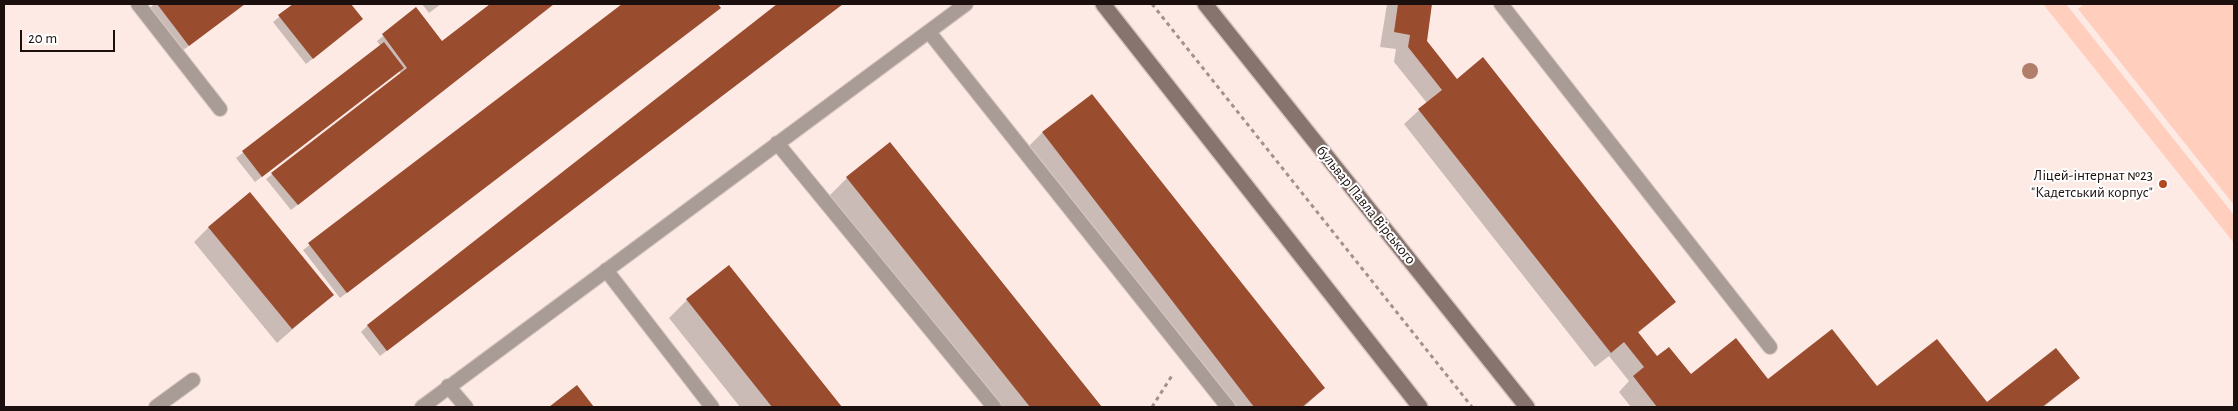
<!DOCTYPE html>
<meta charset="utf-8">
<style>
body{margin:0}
#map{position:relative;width:2238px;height:411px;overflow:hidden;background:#fdeae4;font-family:"Alegreya Sans",sans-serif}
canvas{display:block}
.frame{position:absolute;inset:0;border:5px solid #1b100d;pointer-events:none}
.scale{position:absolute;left:20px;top:30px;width:95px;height:22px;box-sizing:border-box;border:2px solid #1b100d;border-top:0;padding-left:6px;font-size:15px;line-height:18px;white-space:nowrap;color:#1b100d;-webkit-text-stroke:4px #fff;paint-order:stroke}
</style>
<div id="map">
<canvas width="2238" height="411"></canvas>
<div class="frame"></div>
<div class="scale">20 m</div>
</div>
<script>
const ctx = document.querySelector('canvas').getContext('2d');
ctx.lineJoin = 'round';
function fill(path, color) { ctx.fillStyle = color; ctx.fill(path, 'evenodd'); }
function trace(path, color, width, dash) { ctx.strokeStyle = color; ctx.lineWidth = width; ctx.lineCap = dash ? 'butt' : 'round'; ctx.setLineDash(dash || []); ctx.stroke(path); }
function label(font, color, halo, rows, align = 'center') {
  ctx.font = font + ' "Alegreya Sans",sans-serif'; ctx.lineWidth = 4; ctx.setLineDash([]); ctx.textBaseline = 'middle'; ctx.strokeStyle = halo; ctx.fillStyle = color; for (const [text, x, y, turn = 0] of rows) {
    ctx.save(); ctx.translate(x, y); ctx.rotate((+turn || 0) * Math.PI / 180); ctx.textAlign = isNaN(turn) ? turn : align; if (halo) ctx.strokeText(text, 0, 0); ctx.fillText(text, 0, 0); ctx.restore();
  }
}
fill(new Path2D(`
 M2043 4H2066L2234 215V243Z
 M2084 4H2234V205L2078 9Z`), '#ffcebd');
fill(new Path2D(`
 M154 4H245L182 51 150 8Z
 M295 4H350L362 19 306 64 273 22Z
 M422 4H441L429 13Z
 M492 4H554L291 210 266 179 401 74 399 71 255 182 236 158 381 47 377 41 416 9 442 43Z
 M624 4H716L719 8 340 298 303 250Z
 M779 4H843L380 356 361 332 367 326Z
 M1387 4H1431L1425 41 1456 80 1674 302 1638 333 1657 358 1691 376 1877 388 1986 404 2078 378 2044 407H1631L1619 392 1629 381 1609 356 1595 367 1404 124 1427 103 1394 62 1396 49 1380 47Z
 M1092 95 1324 388 1304 407H1222L1024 151 1042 133Z
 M889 144 1100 407H998L829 196 847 178Z
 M209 227 332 295 277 343 194 242Z
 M729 266 841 407H740L669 318 687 300Z`), '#0003');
fill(new Path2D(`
 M157 4H245L189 46Z
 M293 4H351L363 19 313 59 278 15Z
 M490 4H554L298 205 271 173 407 68 382 34 416 7 442 41Z
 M622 4H718L721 8 347 293 308 243Z
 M777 4H843L387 351 367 325Z
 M1398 4H1432L1427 41 1457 79 1483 57 1676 302 1638 332 1657 356 1669 347 1691 374 1736 338 1768 379 1832 329 1877 386 1937 339 1987 402 2056 348 2080 378 2042 407H1657L1633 376 1644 367 1624 342 1611 353 1418 109 1442 90 1408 47 1410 35 1394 32Z
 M384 42 404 68 262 177 242 151Z
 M1092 94 1325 388 1302 407H1254L1042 132Z
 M890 142 1102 407H1030L846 177Z
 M250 192 334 295 292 329 208 227Z
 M729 265 842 407H772L686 299Z
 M577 385 594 407H549Z`), '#9a4c2f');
const lane = new Path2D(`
 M138 4 220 109
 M1501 4 1770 347
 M929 32 1228 407
 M777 143 994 407
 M606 270 712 407
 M448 386 466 407
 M156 407 193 380
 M422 407 966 4`);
const secondary = new Path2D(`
 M1103 4 1420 407
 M1205 4 1527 407`);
trace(lane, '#d9c7c2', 16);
trace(secondary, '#d9c7c2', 18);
trace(new Path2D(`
 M1152 4 1472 407
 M1152 407 1173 374`), '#a2928d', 3, [4, 4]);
trace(lane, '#a99c97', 14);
trace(secondary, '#87746e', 15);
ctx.fillStyle = '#b17e69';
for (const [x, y] of [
 [2030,71]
]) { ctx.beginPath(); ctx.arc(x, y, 8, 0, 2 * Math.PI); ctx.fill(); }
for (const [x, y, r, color] of [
 [2163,184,5,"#b14a22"]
]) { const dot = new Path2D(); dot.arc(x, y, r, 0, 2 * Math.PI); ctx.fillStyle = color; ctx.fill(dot); trace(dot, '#fff', 2); }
label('15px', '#1b100d', '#fff', [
 ["Ліцей-інтернат №23",2153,175],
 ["\"Кадетський корпус\"",2153,192]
], 'right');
label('15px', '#1b100d', '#fff', [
 ["бульвар Павла Вірського",1366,205,51]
]);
</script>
